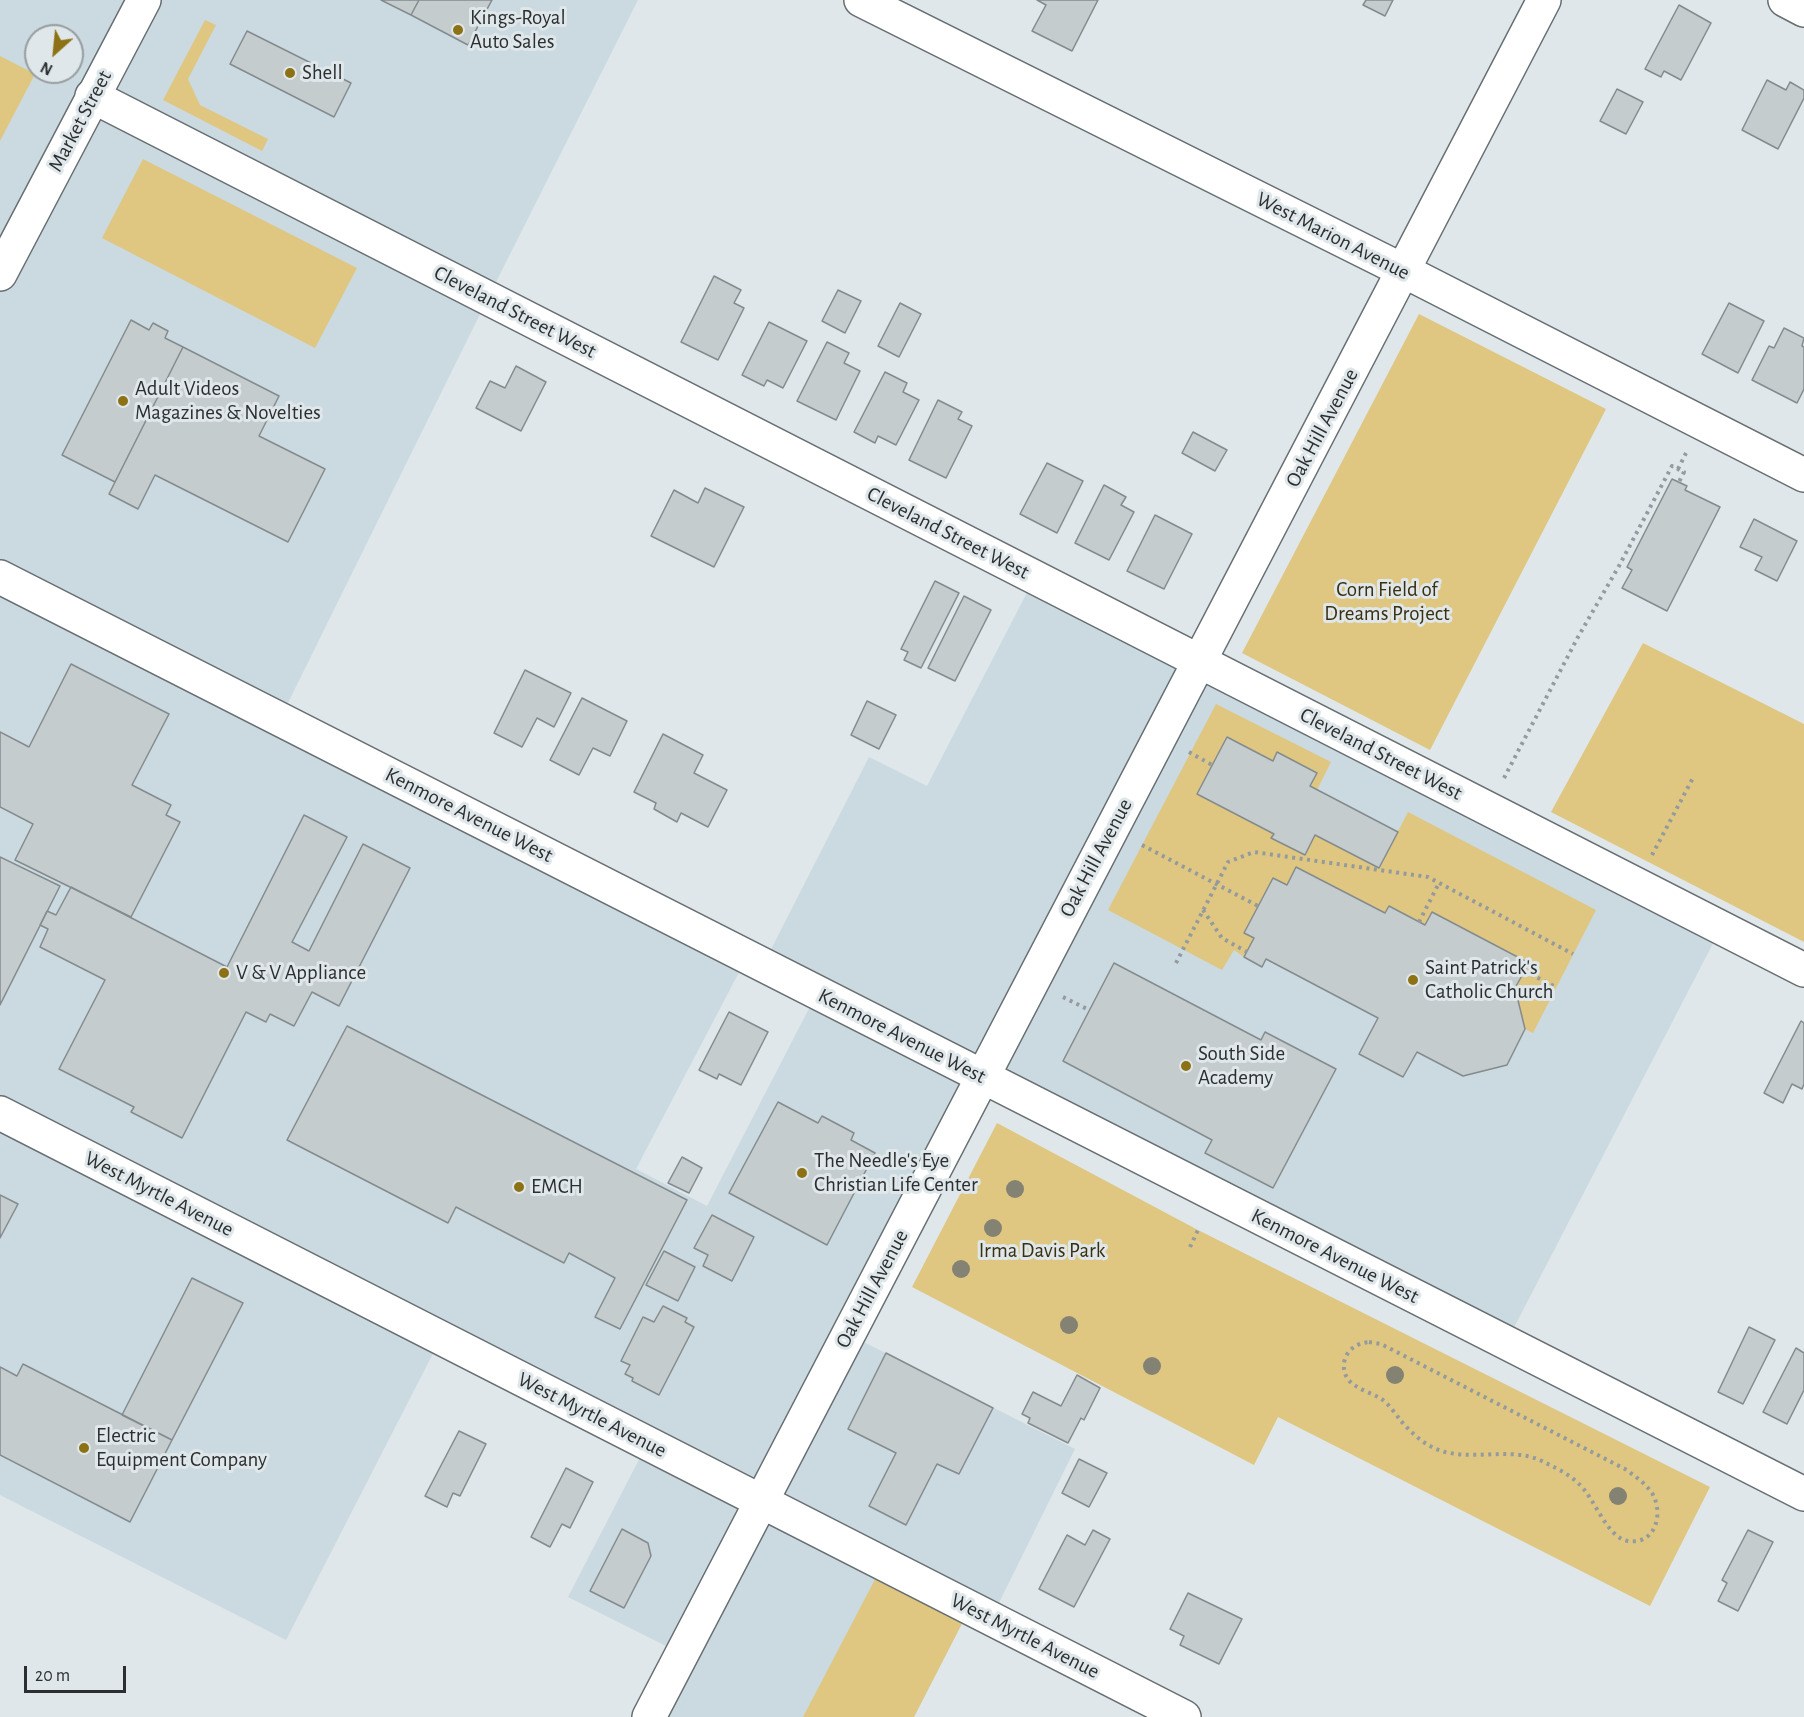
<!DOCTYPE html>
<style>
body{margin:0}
#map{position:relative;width:1804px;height:1717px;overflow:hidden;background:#dfe7ea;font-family:"Alegreya Sans",sans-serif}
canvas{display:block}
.north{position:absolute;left:24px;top:24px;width:60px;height:60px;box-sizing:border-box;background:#dfe7ea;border:2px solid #979da0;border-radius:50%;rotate:207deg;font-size:16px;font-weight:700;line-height:24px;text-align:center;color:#2c2f30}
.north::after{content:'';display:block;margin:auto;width:21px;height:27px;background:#8d7215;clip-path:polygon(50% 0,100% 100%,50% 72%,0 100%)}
.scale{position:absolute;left:24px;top:1666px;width:102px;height:27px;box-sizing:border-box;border:3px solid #2c2f30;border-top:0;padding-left:8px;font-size:18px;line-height:21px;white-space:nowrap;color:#2c2f30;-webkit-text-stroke:4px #dfe7ea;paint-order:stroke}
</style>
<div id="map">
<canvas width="1804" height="1717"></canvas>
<div class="north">N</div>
<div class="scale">20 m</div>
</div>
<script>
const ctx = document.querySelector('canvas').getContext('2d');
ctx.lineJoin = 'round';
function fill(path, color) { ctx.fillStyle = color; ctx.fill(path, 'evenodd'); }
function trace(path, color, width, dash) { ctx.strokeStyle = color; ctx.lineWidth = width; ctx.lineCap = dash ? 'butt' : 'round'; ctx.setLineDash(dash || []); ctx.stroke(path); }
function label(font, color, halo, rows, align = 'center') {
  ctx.font = font + ' "Alegreya Sans",sans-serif'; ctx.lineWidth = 6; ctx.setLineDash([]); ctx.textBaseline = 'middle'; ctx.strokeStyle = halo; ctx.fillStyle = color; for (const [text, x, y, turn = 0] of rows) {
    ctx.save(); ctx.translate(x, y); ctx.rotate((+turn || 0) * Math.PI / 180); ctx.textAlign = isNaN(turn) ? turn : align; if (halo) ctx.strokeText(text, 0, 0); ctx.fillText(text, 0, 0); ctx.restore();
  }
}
fill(new Path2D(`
 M0 0H638L488 298 280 719 747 957 636 1169 707 1206 817 993 763 965 869 757 927 786 1035 577 1721 928 1506 1343 983 1077 848 1334 1075 1449 991 1619 970 1608 914 1717H656L688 1657 568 1597 647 1444 441 1338 286 1640 0 1495ZM36 36H72V72H36Z`), '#cadae0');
fill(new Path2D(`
 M205 20 216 25 188 79 200 105 268 139 262 151 163 100Z
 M0 56 35 74 0 141Z
 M143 159 357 268 315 348 102 238Z
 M1419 314 1606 409 1430 750 1242 653Z
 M1643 643 1804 724V942L1551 812Z
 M1216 704 1331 762 1317 790 1310 786 1317 772 1278 753 1273 761 1226 738 1197 794 1274 834 1272 838 1304 855 1315 835 1379 868 1408 812 1596 910 1533 1033 1525 1029 1515 988 1528 963 1432 912 1425 925 1385 913 1297 867 1287 885 1273 878 1244 933 1254 938 1244 957 1234 950 1222 970 1108 910Z
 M997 1123 1198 1230 1710 1487 1650 1606 1278 1417 1254 1465 912 1287Z
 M883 1564 970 1608 914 1717H803Z`), '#dfc781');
const building = new Path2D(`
 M381 0H419L411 15Z
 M419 0H492L468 45 411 15Z
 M1037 0H1098L1072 51 1032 31 1046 5Z
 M1366 0H1393L1385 16 1363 5Z
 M1679 5 1711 23 1681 80 1664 71 1661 77 1645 69Z
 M247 31 351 83 334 117 230 64Z
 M1767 80 1786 90 1790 82 1804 90V98L1778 149 1742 130Z
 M1617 89 1643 102 1626 134 1600 121Z
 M714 276 741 290 734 303 744 308 718 360 681 342Z
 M838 290 861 301 845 333 822 321Z
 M900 303 921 314 899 357 878 346Z
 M1729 303 1764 321 1738 373 1702 354Z
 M131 320 149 330 153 323 168 331 165 338 183 347 115 482 62 455Z
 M769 322 807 341 783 388 767 380 764 386 742 375Z
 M1784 328 1804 338 1802 346 1804 347V389L1797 403 1752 380 1769 346 1774 348Z
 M827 342 849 353 844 363 860 371 836 420 797 401Z
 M183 347 279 396 259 436 325 469 288 542 155 475 138 509 109 494Z
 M516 366 546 382 521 431 476 408 490 381 505 388Z
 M885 372 907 383 903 392 919 400 896 445 878 436 875 443 854 432Z
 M938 400 962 412 958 419 972 426 946 478 909 460Z
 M1193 432 1227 450 1215 471 1182 453Z
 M1047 463 1083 481 1057 533 1020 514Z
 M1672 479 1687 486 1685 490 1720 507 1667 611 1622 588 1632 570 1627 567Z
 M1104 485 1126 497 1121 505 1134 512 1109 560 1075 543Z
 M705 488 744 507 714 567 651 536 674 490 698 503Z
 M1155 515 1192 534 1164 589 1127 571Z
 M1754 519 1797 541 1777 581 1755 570 1762 557 1740 547Z
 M935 581 959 593 921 668 904 660 908 652 901 649Z
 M964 596 991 610 955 681 928 668Z
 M71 664 169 714 132 785 171 805 166 815 180 822 131 917 15 860 33 824 0 807V732L29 747Z
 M525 670 571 693 554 727 537 718 522 747 494 733Z
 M582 698 627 721 610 756 593 748 579 775 550 760Z
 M867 701 896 715 879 749 851 735Z
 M663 734 703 755 694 773 727 790 708 827 681 813 677 822 654 809 656 803 634 792Z
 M1227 737 1273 761 1277 752 1317 773 1310 786 1398 832 1379 868 1315 835 1305 855 1271 838 1274 834 1197 794Z
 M304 815 347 837 292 942 309 951 363 844 410 868 339 1006 312 992 294 1026 270 1014 266 1022 246 1012 182 1138 131 1112 134 1107 59 1069 105 980 40 947 48 929 40 925 47 911 56 915 71 887 227 967Z
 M0 857 60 886 0 1005Z
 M1296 867 1385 913 1389 906 1425 925 1432 912 1529 963 1515 988 1525 1029 1507 1065 1463 1076 1417 1052 1403 1077 1359 1054 1378 1018 1266 959 1262 967 1244 957 1254 938 1244 933 1273 878 1287 885Z
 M1114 963 1261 1040 1265 1032 1336 1069 1273 1188 1205 1153 1212 1140 1063 1061Z
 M729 1012 768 1032 741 1085 719 1074 717 1079 699 1070Z
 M1801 1021 1804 1023V1084L1802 1089 1792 1084 1783 1103 1764 1093Z
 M347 1026 687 1200 620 1329 595 1317 615 1278 569 1253 564 1263 456 1207 448 1223 287 1140Z
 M778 1102 818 1123 822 1116 854 1133 851 1140 875 1153 827 1245 729 1193Z
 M682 1157 702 1168 689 1193 668 1183Z
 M0 1195 18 1204 0 1238Z
 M712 1215 754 1237 732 1281 703 1266 708 1255 694 1248Z
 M664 1251 695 1267 678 1301 646 1285Z
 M192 1278 243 1303 172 1440 122 1415Z
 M663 1306 687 1318 685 1322 694 1327 659 1395 632 1381 633 1378 625 1374 630 1365 621 1361 643 1317 654 1322Z
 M1749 1327 1775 1340 1743 1404 1718 1392Z
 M1796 1348 1804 1353V1390L1787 1424 1763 1412Z
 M886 1353 993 1408 959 1474 937 1464 906 1525 869 1506 896 1453 848 1429Z
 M23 1364 172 1440 130 1522 0 1455V1367L17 1376Z
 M1077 1375 1100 1388 1084 1420 1081 1418 1068 1443 1028 1423 1030 1418 1022 1414 1033 1392 1061 1406Z
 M459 1431 486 1444 460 1496 453 1493 447 1507 425 1496Z
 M1079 1459 1107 1473 1089 1507 1062 1493Z
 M566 1468 593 1482 570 1528 562 1524 550 1547 531 1537Z
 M622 1529 648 1543 651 1556 624 1608 590 1591Z
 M1093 1530 1110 1539 1074 1607 1039 1589 1067 1535 1085 1545Z
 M1748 1530 1773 1542 1738 1611 1718 1601 1727 1583 1722 1580Z
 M1188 1593 1242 1619 1219 1664 1180 1645 1184 1636 1170 1629Z`);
fill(building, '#c4ccce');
trace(building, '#848b8e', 1.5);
const minor = new Path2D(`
 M861 0 1404 271 1804 475
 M1785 0 1804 10
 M92 96 1804 970
 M0 577 1804 1494
 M0 1113 1184 1717
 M649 1717 1544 0`);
const major = new Path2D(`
 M0 274 144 0`);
trace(minor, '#676e71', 36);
trace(major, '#676e71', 36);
trace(new Path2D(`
 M1678 469 1686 453
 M1189 752 1212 765
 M1504 778 1578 637 1619 566 1672 466 1684 472 1679 482
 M1142 845 1258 906
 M1652 855 1694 776
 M1203 910 1222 938 1247 952
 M1419 922 1439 883
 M1176 963 1228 862 1254 852 1428 877 1573 954
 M1524 971 1556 987
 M1063 997 1089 1010
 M1190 1247 1198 1230
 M1369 1342 1381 1344 1625 1469C1635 1476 1645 1483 1652 1493 1664 1513 1656 1545 1628 1541 1607 1538 1594 1497 1579 1484 1569 1474 1556 1468 1544 1462 1515 1447 1481 1459 1450 1453 1430 1450 1414 1436 1401 1421 1395 1413 1388 1403 1380 1398 1364 1389 1342 1386 1344 1363 1346 1350 1357 1343 1369 1342Z`), '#959b9d', 4, [3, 4.5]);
trace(minor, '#fff', 33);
trace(major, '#fff', 33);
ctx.fillStyle = '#848272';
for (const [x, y] of [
 [1015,1189],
 [993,1228],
 [961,1269],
 [1069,1325],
 [1152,1366],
 [1395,1375],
 [1618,1496]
]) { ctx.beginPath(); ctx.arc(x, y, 9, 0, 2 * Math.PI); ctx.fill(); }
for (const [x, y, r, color] of [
 [458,30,6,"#8d7215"],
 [290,73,6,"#8d7215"],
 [123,401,6,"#8d7215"],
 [224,973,6,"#8d7215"],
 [1413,980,6,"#8d7215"],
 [1186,1066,6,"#8d7215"],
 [802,1173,6,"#8d7215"],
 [519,1187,6,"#8d7215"],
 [84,1448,6,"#8d7215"]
]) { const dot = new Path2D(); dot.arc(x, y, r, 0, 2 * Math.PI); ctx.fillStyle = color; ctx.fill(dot); trace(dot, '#dfe7ea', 2); }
label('21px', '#2c2f30', '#dfe7ea', [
 ["Kings-Royal",470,18],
 ["Auto Sales",470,42],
 ["Shell",302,73],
 ["Adult Videos",135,389],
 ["Magazines & Novelties",135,413],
 ["Saint Patrick's",1425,968],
 ["Catholic Church",1425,992],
 ["V & V Appliance",236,973],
 ["South Side",1198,1054],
 ["Academy",1198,1078],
 ["The Needle's Eye",814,1161],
 ["Christian Life Center",814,1185],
 ["EMCH",531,1187],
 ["Electric",96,1436],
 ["Equipment Company",96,1460]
], 'left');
label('21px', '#2c2f30', '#dfe7ea', [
 ["Market Street",80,121,-62],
 ["West Marion Avenue",1333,236,27],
 ["Cleveland Street West",515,312,27],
 ["Oak Hill Avenue",1322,428,-62],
 ["Cleveland Street West",948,533,27],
 ["Cleveland Street West",1381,754,27],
 ["Kenmore Avenue West",469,815,27],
 ["Oak Hill Avenue",1096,858,-62],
 ["Kenmore Avenue West",902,1036,27],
 ["West Myrtle Avenue",159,1194,27],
 ["Kenmore Avenue West",1335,1256,27],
 ["Oak Hill Avenue",872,1289,-62],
 ["West Myrtle Avenue",592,1415,27],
 ["West Myrtle Avenue",1025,1636,27]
]);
label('21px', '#3a2f10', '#dfe7ea', [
 ["Corn Field of",1387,590],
 ["Dreams Project",1387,614],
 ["Irma Davis Park",1042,1251]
]);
</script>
